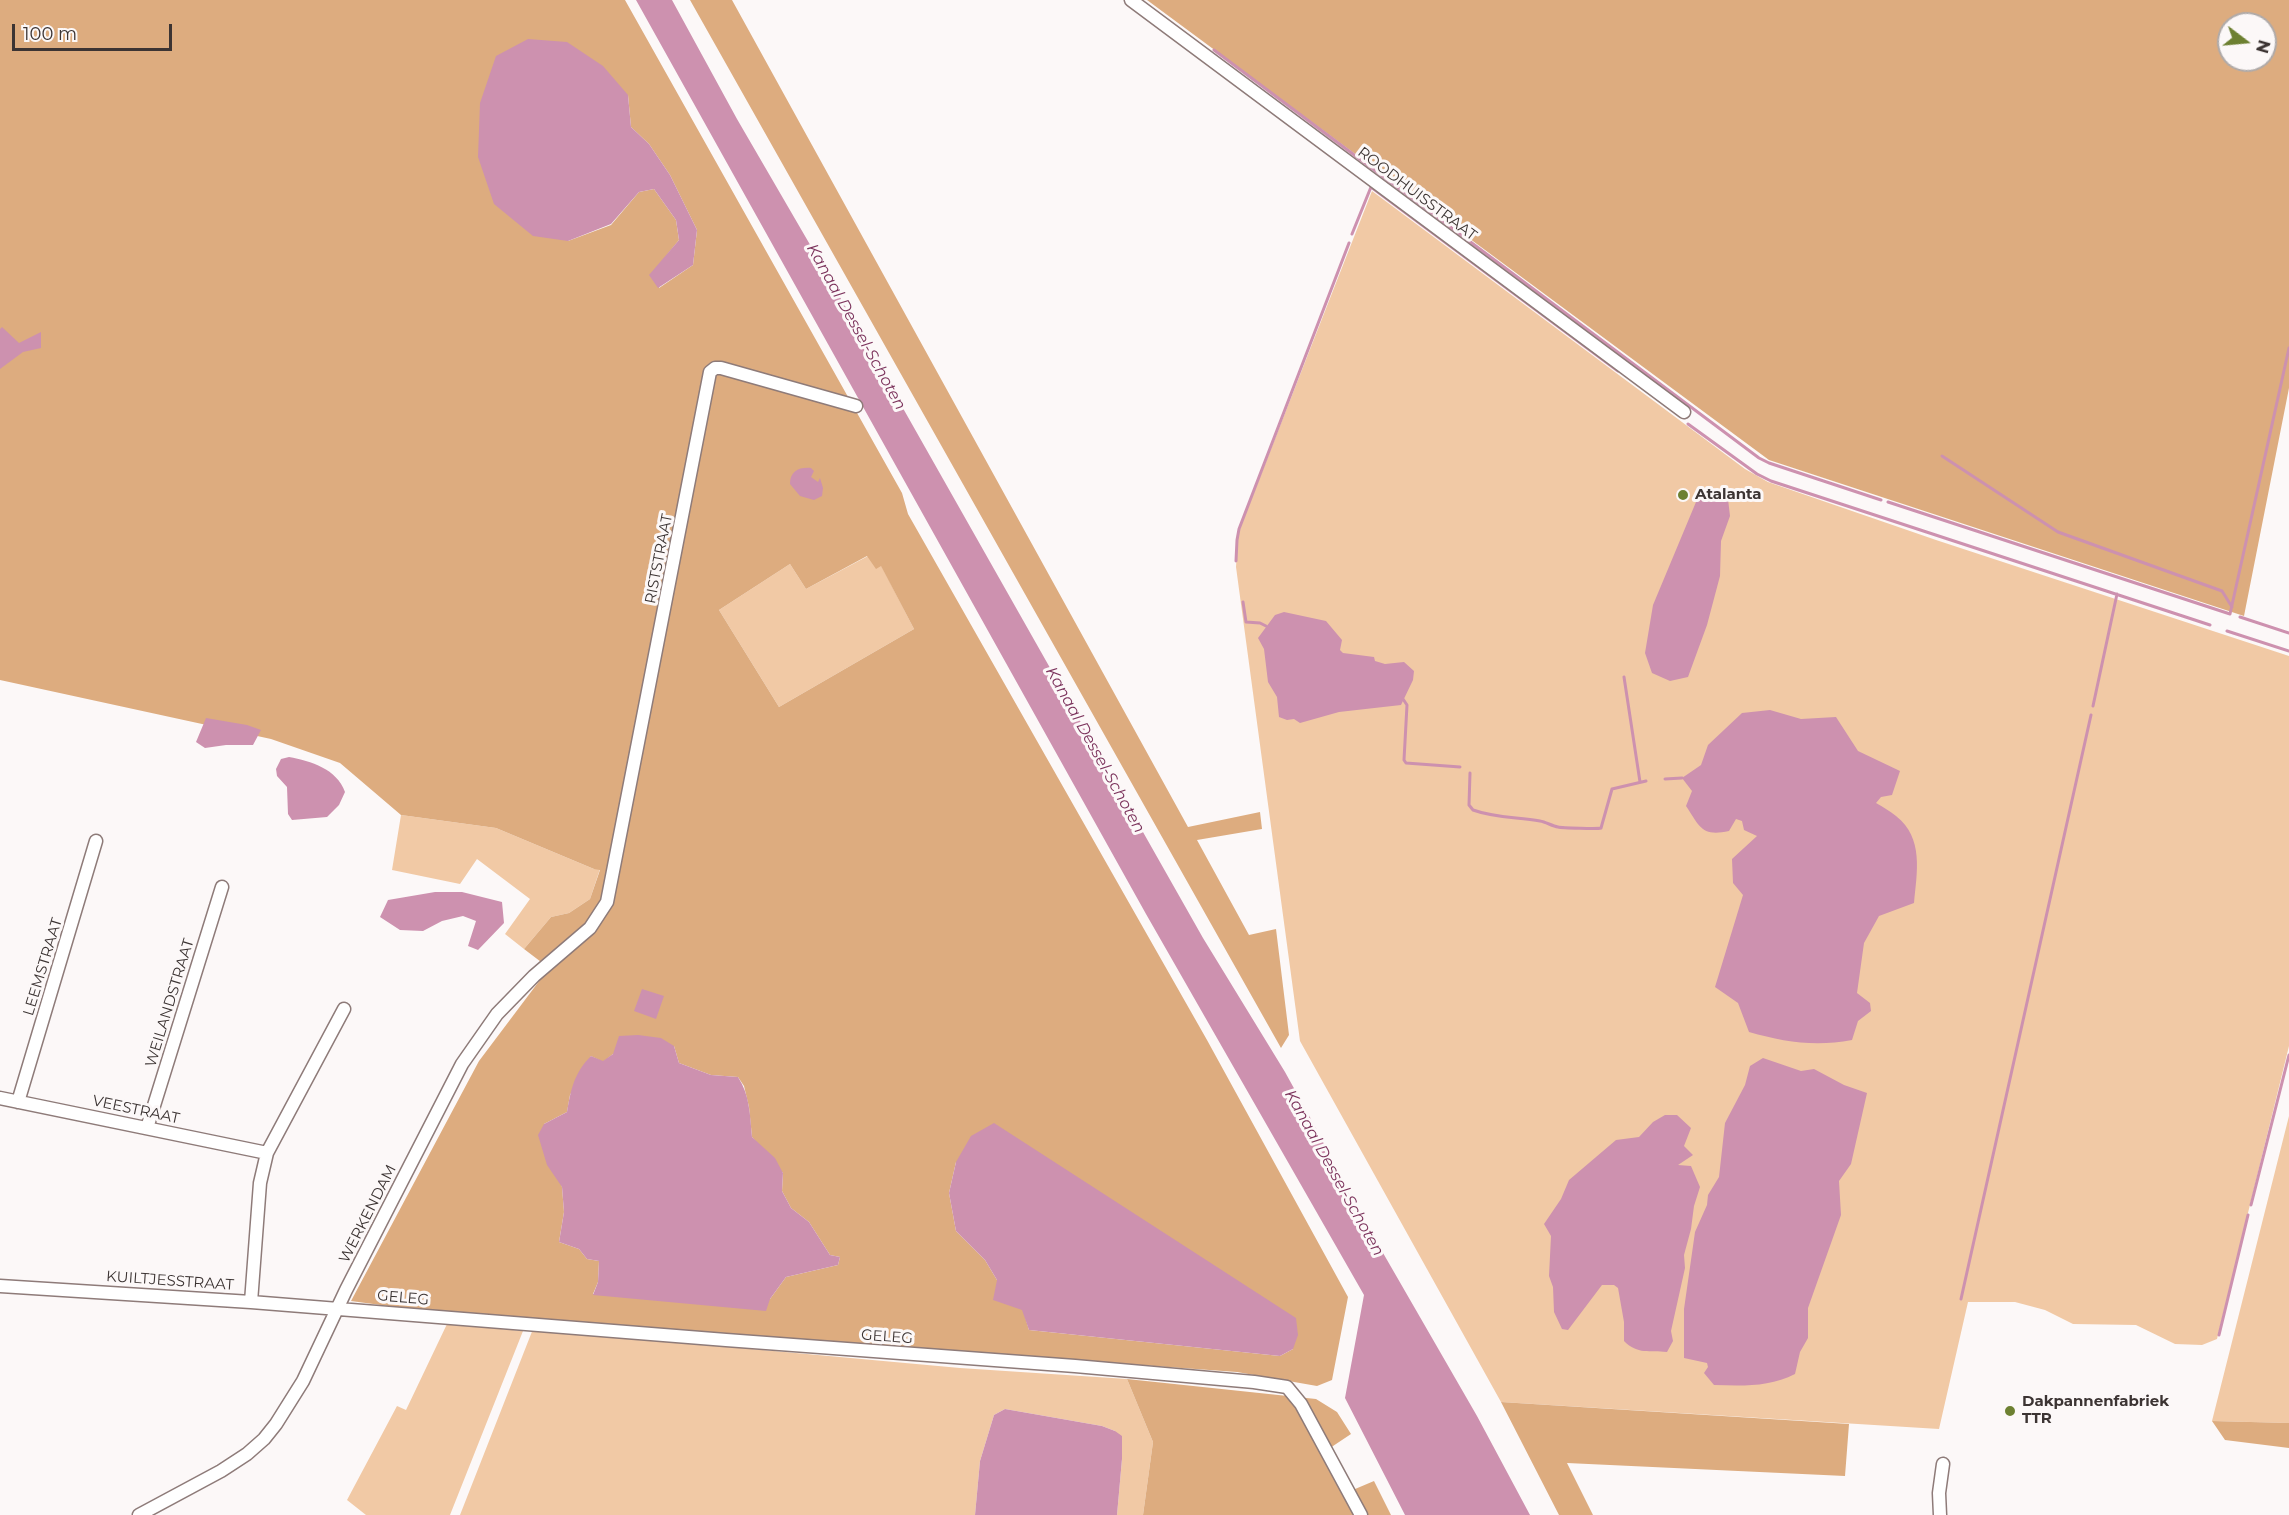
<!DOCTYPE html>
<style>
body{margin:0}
#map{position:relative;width:2289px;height:1515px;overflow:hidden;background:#fcf8f8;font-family:Montserrat,sans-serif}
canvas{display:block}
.north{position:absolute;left:2217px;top:12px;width:60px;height:60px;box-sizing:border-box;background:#fcf8f8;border:2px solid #afaaa9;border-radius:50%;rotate:106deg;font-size:16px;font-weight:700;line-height:24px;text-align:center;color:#3c3433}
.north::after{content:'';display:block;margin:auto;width:21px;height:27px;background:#6d8031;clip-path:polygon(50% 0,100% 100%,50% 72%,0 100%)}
.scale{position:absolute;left:12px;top:24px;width:160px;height:27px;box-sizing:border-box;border:3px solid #3c3433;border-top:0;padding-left:8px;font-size:18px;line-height:21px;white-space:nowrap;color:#3c3433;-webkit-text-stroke:4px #fcf8f8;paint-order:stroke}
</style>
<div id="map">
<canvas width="2289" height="1515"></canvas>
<div class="north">N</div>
<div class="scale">100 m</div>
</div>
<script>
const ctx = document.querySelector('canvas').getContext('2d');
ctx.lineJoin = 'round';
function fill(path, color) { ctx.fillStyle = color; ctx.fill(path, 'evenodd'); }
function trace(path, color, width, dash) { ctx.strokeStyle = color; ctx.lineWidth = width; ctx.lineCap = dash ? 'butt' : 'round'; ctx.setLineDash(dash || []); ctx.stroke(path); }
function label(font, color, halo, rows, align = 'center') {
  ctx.font = font + ' Montserrat,sans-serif'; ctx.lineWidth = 6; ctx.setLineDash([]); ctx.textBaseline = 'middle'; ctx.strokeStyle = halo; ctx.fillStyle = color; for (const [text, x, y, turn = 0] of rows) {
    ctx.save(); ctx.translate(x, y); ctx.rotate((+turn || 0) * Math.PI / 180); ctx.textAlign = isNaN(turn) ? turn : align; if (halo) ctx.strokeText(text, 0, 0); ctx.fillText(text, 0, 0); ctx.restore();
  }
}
fill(new Path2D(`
 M1372 191 1745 469 1768 482 1936 540 2289 656V1046L2217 1339 2202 1345 2175 1344 2136 1325 2073 1324 2045 1310 2015 1302H1968L1939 1429 1501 1402 1300 1041 1236 567 1238 535 1242 523Z
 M868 556 881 565 914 629 779 707 719 610 790 564 806 589Z
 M401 815 496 828 594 869H600L590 899 569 913 551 917 524 949 505 934 530 899 477 859 460 884 392 870Z
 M2289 1116V1423L2212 1421Z
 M447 1324 523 1331 450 1515H366L347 1500 397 1406 406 1410Z
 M533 1329 960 1368 1127 1379 1153 1442 1143 1515H1117L1122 1459 1115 1431 1102 1426 1005 1409 994 1415 980 1461 975 1515H460Z`), '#f1c9a5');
fill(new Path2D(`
 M0 0H625L902 493 908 514 1207 1040 1348 1297 1332 1380 1317 1386 1237 1372 462 1316 351 1301 479 1061 549 968 524 949 551 917 569 913 590 899 600 870 594 869 496 828 401 815 340 763 271 739 0 680ZM628 95 631 127 649 144 670 175 697 230 693 265 659 288 666 256 679 240 676 220 654 189 639 192 611 225 568 241ZM867 556 876 569 881 566 914 629 779 707 719 610 790 564 806 589ZM674 1046 679 1063 711 1075 738 1077 744 1086 749 1107 752 1137 783 1173 782 1191 791 1208 809 1222 830 1255 840 1257 838 1265 786 1277 770 1299 593 1294 598 1282 599 1261 587 1259 579 1249 559 1242 564 1212 562 1187 544 1124 567 1112 570 1095 591 1056 603 1062 613 1054ZM956 1162 1293 1349 1280 1356 1029 1330 1023 1310 997 1280 985 1260 956 1231 949 1193Z
 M690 0H732L1188 827 1260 812 1262 829 1197 840 1249 935 1276 929 1289 1035 1281 1048Z
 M1147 0H2289V388L2244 616 1769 460ZM2229 24H2265V60H2229Z
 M1127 1379 1316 1399 1337 1412 1351 1434 1330 1448 1348 1492 1374 1481 1391 1515H1143L1153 1442Z
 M1501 1402 1849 1424 1845 1476 1567 1463 1593 1515H1559Z
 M2212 1421 2289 1423V1448L2225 1440Z`), '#ddac7f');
fill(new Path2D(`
 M636 0H672L737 119 823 267 1203 938 1285 1072 1322 1139 1330 1161 1477 1416 1530 1515H1405L1345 1398 1364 1295 1146 914Z
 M528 39 567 42 603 66 628 95 631 127 649 144 670 175 697 230 693 265 658 288 649 275 679 240 676 220 654 189 639 192 611 224 568 241 533 236 494 204 478 157 480 103 496 56Z
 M2 327 19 343 41 332V348L23 352 0 369V329Z
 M811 468 814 471 811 477 818 482 820 478 823 488 822 496 814 500 800 496 790 484C790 471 799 467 811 468Z
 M1705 498 1728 499 1730 516 1721 541 1720 576 1707 625 1688 677 1670 681 1652 673 1645 653 1653 605 1696 502Z
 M1284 612 1326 621 1342 640 1340 650 1343 653 1374 657 1375 661 1385 664 1404 662 1414 671 1413 680 1401 705 1339 712 1300 723 1294 719 1287 720 1279 717 1277 697 1268 682 1264 649 1258 638 1275 615Z
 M1770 710 1801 719 1836 717 1858 751 1900 771 1892 795 1881 797 1876 803C1883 807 1890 811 1896 816 1924 838 1917 872 1914 903L1879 916 1864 943 1857 993 1870 1003 1871 1011 1858 1021 1852 1040C1815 1047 1784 1042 1749 1032L1738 1003 1715 987 1743 895 1733 883 1732 859 1757 836 1744 830 1742 821 1736 819 1729 831C1702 837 1700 827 1686 806L1692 791 1682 778 1701 765 1708 745 1742 713Z
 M206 718 247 725 261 730 253 745H226L205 748 196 742Z
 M289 757C311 761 337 769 345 792L339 805 327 817 292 820 288 814 287 787 277 776 276 769 281 759Z
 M435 892H462L502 902 504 923 478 950 468 946 476 921 463 916 442 921 423 931 400 930 380 917 388 900Z
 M642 989 664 996 656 1019 634 1011Z
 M638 1035 661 1038 674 1046 679 1063 711 1075 738 1077C750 1095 750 1116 752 1137L775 1158 783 1173 782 1191 791 1208 809 1222 830 1255 840 1257 838 1265 786 1277 770 1299 766 1311 593 1295 598 1282 599 1261 587 1259 579 1249 559 1242 564 1212 562 1187 547 1165 538 1135 544 1124 567 1112C571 1089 574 1073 591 1056L603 1061 613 1054 619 1036Z
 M1763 1058 1801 1071 1814 1069 1844 1085 1867 1093 1851 1164 1839 1181 1841 1215 1808 1308V1338L1800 1352 1795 1374C1770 1387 1743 1386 1714 1385L1704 1373 1708 1367 1707 1363 1684 1358V1309L1695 1232 1707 1205 1708 1195 1719 1177 1725 1123 1745 1085 1750 1066Z
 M1665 1115H1677L1691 1128 1684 1146 1693 1155 1678 1165 1691 1166 1700 1187 1694 1206 1691 1229 1684 1255 1685 1268 1671 1331 1673 1341 1667 1352C1649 1350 1638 1355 1624 1341V1322L1618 1288 1614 1285H1602L1568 1330 1562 1329 1554 1312 1553 1287 1549 1276 1551 1236 1544 1224 1561 1199 1569 1180 1616 1140 1639 1137 1653 1122Z
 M994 1123 1296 1318 1298 1335 1293 1349 1280 1356 1029 1330 1022 1310 993 1300 997 1280 985 1260 956 1231 949 1193 956 1162 971 1136Z
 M1005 1409 1102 1426 1115 1431 1122 1436V1459L1117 1515H975L980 1461 994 1415Z`), '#cd91af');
trace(new Path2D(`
 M1214 50 1759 458 1769 463 1881 500
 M1352 234 1371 187 1618 371
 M1688 424 1757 474 1771 481 2210 625
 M1942 456 2058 532 2222 591 2232 607
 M1888 502 2230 614 2289 348
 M1236 561 1237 540 1239 529 1349 243
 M1243 602 1246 622 1260 623 1266 626
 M2240 617 2289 633
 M2227 631 2289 651
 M1624 677 1640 782
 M1403 699 1407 705 1404 760 1406 763 1460 767
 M2093 706 2117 594
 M1470 773 1469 805 1473 810C1495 818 1517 817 1540 821 1546 822 1552 826 1558 827 1562 828 1598 829 1601 828L1612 789 1646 781
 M1665 779 1682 778
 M2251 1205 2289 1055
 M1961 1299 2091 715
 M2219 1335 2248 1215`), '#cd91af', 3);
const minor = new Path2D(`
 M1131 0 1684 412
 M0 1098 267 1153
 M18 1102 96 841
 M147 1128 222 887
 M0 1286 251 1302 726 1340 1075 1366 1254 1382 1287 1387 1301 1404 1361 1515
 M251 1302 260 1183 267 1153 344 1009
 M139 1515 221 1471 247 1454 264 1439 276 1424 303 1381 346 1290 462 1064 497 1014 534 976 590 928 607 902 710 372 715 368H721L856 406
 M1940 1515 1939 1493 1943 1464`);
trace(minor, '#8e7b79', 15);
trace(minor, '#fff', 12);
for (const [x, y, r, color] of [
 [1683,495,6,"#6d8031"],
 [2010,1411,6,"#6d8031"]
]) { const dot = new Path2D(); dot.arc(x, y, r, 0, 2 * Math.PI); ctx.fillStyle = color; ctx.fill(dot); trace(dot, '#fcf8f8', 2); }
label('15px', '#3c3433', '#fcf8f8', [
 ["ROODHUISSTRAAT",1417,194,37],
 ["RISTSTRAAT",659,559,-79],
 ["LEEMSTRAAT",43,967,-73],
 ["WEILANDSTRAAT",170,1003,-73],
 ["VEESTRAAT",136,1110,12],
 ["WERKENDAM",368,1214,-63],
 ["KUILTJESSTRAAT",170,1281,4],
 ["GELEG",403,1298,5],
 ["GELEG",887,1337,4]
]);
label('bold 15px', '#3c3433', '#fcf8f8', [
 ["Atalanta",1695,495],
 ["Dakpannenfabriek",2022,1402],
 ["TTR",2022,1419]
], 'left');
label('italic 16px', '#7c335c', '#fcf8f8', [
 ["Kanaal Dessel-Schoten",856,327,61],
 ["Kanaal Dessel-Schoten",1095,750,61],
 ["Kanaal Dessel-Schoten",1334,1173,61]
]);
</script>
